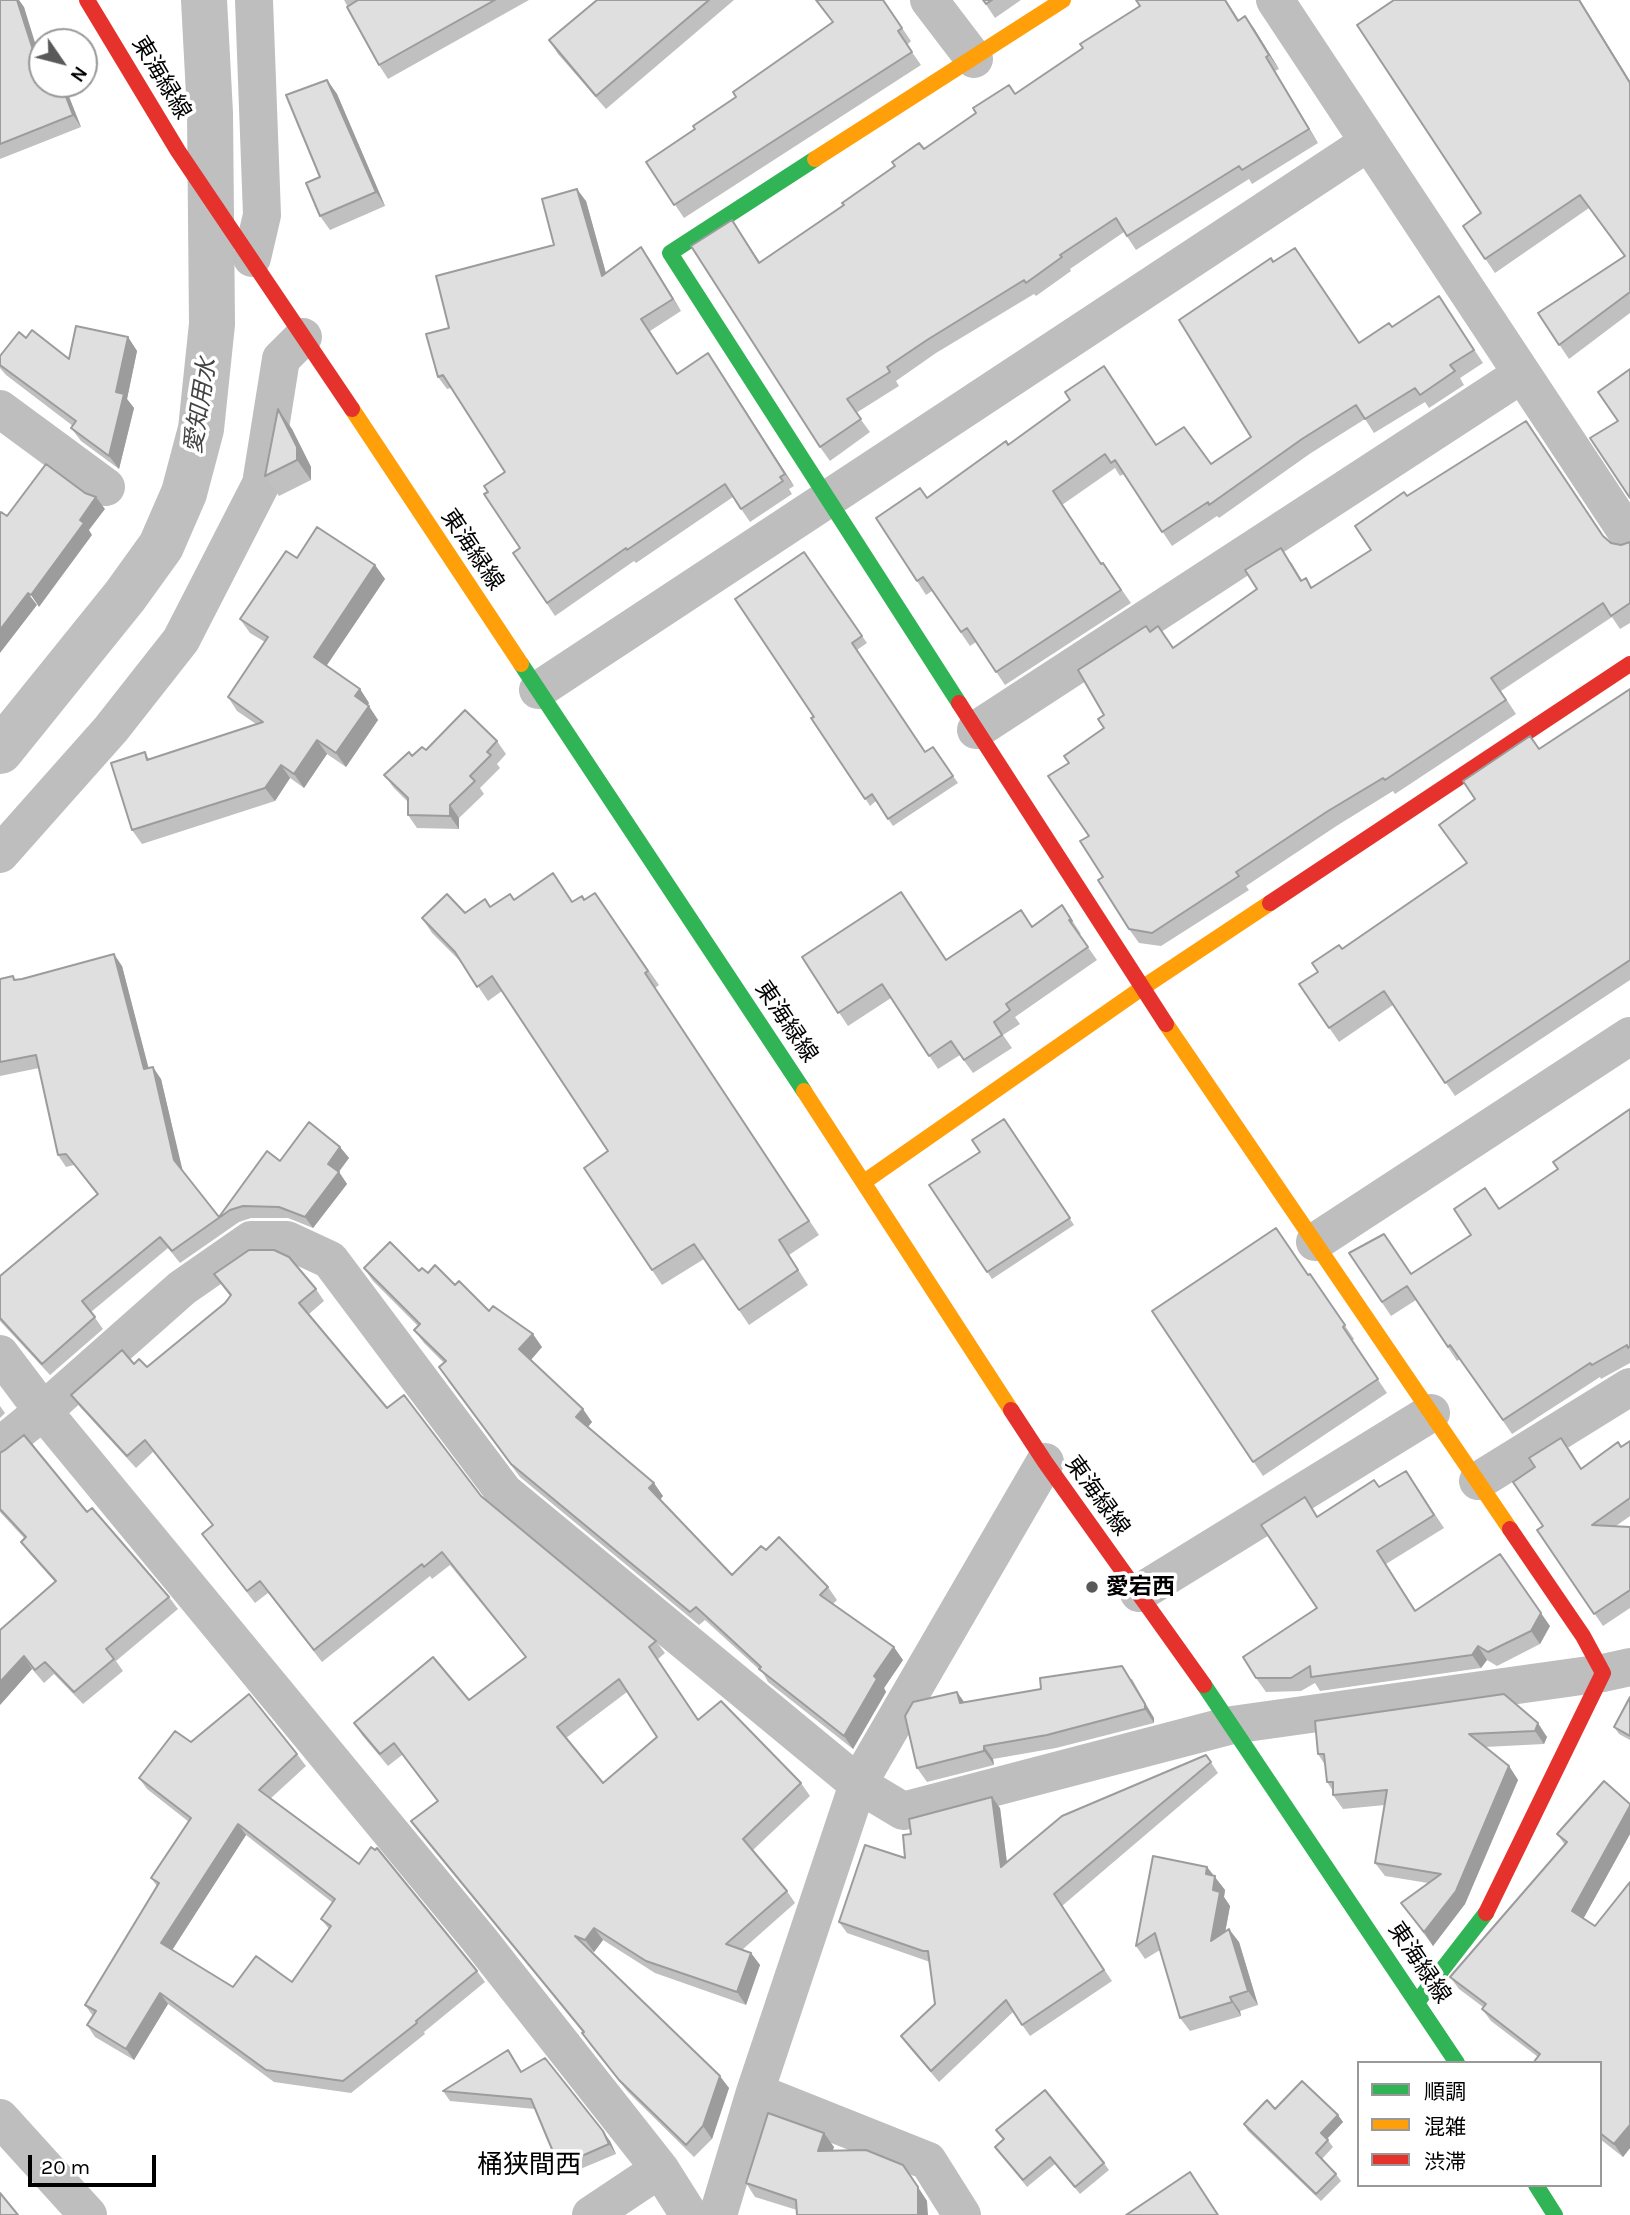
<!DOCTYPE html>
<meta charset="utf-8">
<style>
body{margin:0}
#map{position:relative;width:1630px;height:2215px;overflow:hidden;background:#fff;font-family:Karla,"Noto Sans JP",sans-serif}
canvas{display:block}
.legend{position:absolute;left:1357px;top:2061px;width:245px;height:126px;box-sizing:border-box;background:#fff;border:2px solid #999;margin:0;padding:9px 12px;list-style:none;font-size:21px;color:#000}
.legend li{display:flex;align-items:center;gap:14px;height:35px}
.legend b{width:35px;border:2px solid #999}
.north{position:absolute;left:28px;top:28px;width:70px;height:70px;box-sizing:border-box;background:#fff;border:2px solid #999;border-radius:50%;rotate:125deg;font-size:19px;font-weight:700;line-height:28px;text-align:center;color:#000}
.north::after{content:'';display:block;margin:auto;width:24px;height:32px;background:#595959;clip-path:polygon(50% 0,100% 100%,50% 72%,0 100%)}
.scale{position:absolute;left:28px;top:2155px;width:128px;height:32px;box-sizing:border-box;border:4px solid #000;border-top:0;padding-left:9px;font-size:21px;line-height:24px;white-space:nowrap;color:#000;-webkit-text-stroke:5px #fff;paint-order:stroke}
</style>
<div id="map">
<canvas width="1630" height="2215"></canvas>
<ul class="legend">
<li><b style="height:9px;background:#30b455"></b>順調</li>
<li><b style="height:9px;background:#ff9f0a"></b>混雑</li>
<li><b style="height:9px;background:#e5322d"></b>渋滞</li>
</ul>
<div class="north">N</div>
<div class="scale">20 m</div>
</div>
<script>
const ctx = document.querySelector('canvas').getContext('2d');
ctx.lineJoin = 'round';
function trace(path, color, width, dash) { ctx.strokeStyle = color; ctx.lineWidth = width; ctx.lineCap = dash ? 'butt' : 'round'; ctx.setLineDash(dash || []); ctx.stroke(path); }
function fill(path, color) { ctx.fillStyle = color; ctx.fill(path, 'evenodd'); }
function label(font, color, halo, rows, align = 'center') {
  ctx.font = font + ' Karla,"Noto Sans JP",sans-serif'; ctx.lineWidth = 7; ctx.setLineDash([]); ctx.textBaseline = 'middle'; ctx.strokeStyle = halo; ctx.fillStyle = color; for (const [text, x, y, turn = 0] of rows) {
    ctx.save(); ctx.translate(x, y); ctx.rotate((+turn || 0) * Math.PI / 180); ctx.textAlign = isNaN(turn) ? turn : align; if (halo) ctx.strokeText(text, 0, 0); ctx.fillText(text, 0, 0); ctx.restore();
  }
}
trace(new Path2D(`
 M0 751 125 596 161 546 184 493 201 429 212 324 210 113 204 0`), '#bfbfbf', 46);
trace(new Path2D(`
 M929 0 974 59
 M1275 0 1630 537
 M252 258 262 215 254 0
 M0 409 106 487
 M538 690 1369 142
 M976 730 1522 374
 M0 854 111 729 181 640 261 484 281 359 303 337
 M1315 1242 1630 1036
 M0 1354 43 1411 478 1938 660 2169 689 2215
 M0 1446 43 1411 182 1288 251 1240H287L330 1260 504 1492 858 1784 903 1811 1232 1725 1603 1673 1630 1667
 M1478 1481 1630 1387
 M1139 1593 1431 1413
 M755 2092 928 2161 962 2215
 M0 2118 88 2215
 M591 2215 660 2169
 M718 2215 755 2092 858 1784 1045 1462`), '#bebebe', 38);
trace(new Path2D(`
 M815 159 670 253 959 703
 M521 664 804 1091
 M1204 1685 1457 2063
 M1418 2001 1486 1913
 M1536 2185 1555 2215`), '#30b455', 16);
trace(new Path2D(`
 M815 159 1063 0
 M352 409 521 664
 M1166 1024 1510 1529
 M804 1091 1011 1410
 M864 1182 1142 988 1270 903`), '#ff9f0a', 16);
trace(new Path2D(`
 M87 0 178 151 352 409
 M959 703 1166 1024
 M1270 903 1630 664
 M1011 1410 1045 1462 1204 1685
 M1486 1913 1603 1673 1583 1636 1510 1529`), '#e5322d', 16);
fill(new Path2D(`
 M0 0 24 7 42 84H64L81 127 0 159Z
 M344 0H529L388 79 379 65Z
 M597 0H734L606 109 558 54 549 40Z
 M815 0H883L911 41 907 45 921 65 684 218 646 162 695 129 833 23Z
 M983 0H1021L995 18Z
 M1226 0 1239 20 1245 16 1255 30 1279 69 1275 71 1318 143 1252 184 1249 179 1136 250 1124 232 1070 269 1071 271 1036 296 1034 294 936 353 896 381 899 386 856 413 870 432 830 461 820 447 732 220 760 262 924 149 1015 94Z
 M327 80 337 94 385 206 330 230 320 216V177Z
 M1630 81V313L1569 359 1538 313 1624 256 1589 208 1495 273 1463 226 1481 213Z
 M586 201 606 273 650 260 681 311 650 331 677 374 708 353 794 486 789 489 792 494 750 522 733 497 636 563 634 561 555 616 513 553 520 548 488 492 505 472 451 388 447 389 438 377 449 328 554 245Z
 M1273 262 1359 343 1392 327 1439 296 1483 363 1460 378 1464 385 1429 408 1425 402 1374 433 1365 419 1311 453 1219 518 1217 516 1172 546 1124 474 1120 476 1115 468 1062 505 1101 564 1103 563 1131 603 1005 685 976 642 970 646 932 591 926 595 917 581 927 498 1008 445 1070 400 1156 444 1211 464 1251 437Z
 M128 337 137 351 127 399 134 408 119 469 81 441 71 428 73 426 6 375 0 368V356L26 338 69 359Z
 M278 409 292 429 311 467V480L279 496 265 476Z
 M1407 496 1604 537 1611 543 1621 545 1630 542V623L1620 629 1612 617 1501 691 1516 714 1395 794 1393 791 1338 825 1246 886 1249 890 1161 946 1139 943 1129 929 1103 877 1089 836 1069 763 1104 728V715L1150 632 1174 648 1257 589 1291 562 1302 580 1312 587 1371 550Z
 M804 552 867 643 857 650 925 752 933 747 958 783 893 826 876 801 870 806 814 717Z
 M297 558 375 565 385 579 326 666 360 689 369 703 367 705 378 720 346 767 327 754 304 788 290 778 275 801 142 844 132 830 145 752 149 759 256 724 237 711 228 697 265 642 250 633 240 619Z
 M1630 689V980L1455 1096 1393 1005 1339 1042 1299 984 1318 972 1342 949 1467 863 1475 799 1539 749Z
 M497 741 506 754 497 764 500 768 480 788 484 794 459 818V829L417 828 408 815V802L394 788 384 775 412 756 426 750Z
 M595 893 659 985 655 988 819 1235 789 1255 808 1285 749 1325 704 1259 662 1285 652 1270 608 1151 502 991 488 1001 463 964 432 933 422 918 465 913 490 907 572 902 585 900Z
 M1062 905 1081 934 1078 933 1097 960 1015 1017 1020 1024 1003 1035 1012 1048 973 1073 960 1055 938 1069 891 998 848 1026 802 957 947 960 1032 926Z
 M122 966 148 1068 161 1079 182 1170 219 1217 280 1161 340 1147 349 1158 339 1172 347 1184 313 1228 288 1218H251L239 1222 180 1263 168 1248 91 1312 103 1329 50 1375 0 1321V1276L97 1195 74 1165 66 1167 58 1155 39 1068 0 1076V979L13 976 16 980Z
 M1630 1109V1363L1601 1379 1600 1377 1512 1434 1460 1359 1457 1361 1416 1300 1391 1316 1349 1253 1411 1274 1471 1235 1499 1209 1558 1169Z
 M1004 1119 1074 1225 992 1279 929 1185 980 1152Z
 M364 1268 428 1273 455 1285 542 1347 531 1360 592 1422 588 1427 663 1496 660 1499 732 1575 766 1550 828 1587 837 1600 833 1604 903 1660 884 1688 886 1692 853 1749 768 1682 763 1673 705 1620 699 1625 520 1477 448 1381 444 1363 424 1343 414 1330 418 1326 373 1281Z
 M214 1274 316 1289 324 1301 309 1314 387 1408 481 1496 656 1641 665 1653 658 1659 698 1719 801 1783 810 1796 752 1851 787 1891 795 1903 742 1950 751 1953 760 1965 746 2005 655 1973 603 1940 594 1952 591 1951 729 2088 712 2139 694 2157 628 2092 590 2045 582 2033 583 2032 420 1833 411 1821 437 1801 402 1755 388 1766 362 1735 354 1723 469 1700 526 1658 450 1565 432 1579 430 1576 322 1662 268 1593 255 1603 202 1534 212 1525 153 1452 136 1468 80 1407 71 1395 134 1364 147 1367 225 1303 230 1296ZM627 1692 657 1737 603 1783 566 1738Z
 M1310 1274 1354 1339 1352 1341 1387 1393 1263 1476 1152 1311Z
 M0 1406 5 1413 0 1418Z
 M1630 1441V1516L1616 1526 1630 1527V1608L1603 1626 1537 1530 1543 1526 1535 1467 1570 1450 1581 1468 1622 1447Z
 M0 1453 87 1512 169 1597 178 1609 116 1661 123 1671 83 1704 54 1674 44 1683 32 1669 0 1705 55 1582 30 1554 21 1542 25 1539 0 1512Z
 M1415 1484 1444 1528 1386 1564 1416 1611 1550 1626 1540 1644 1497 1666 1487 1660 1481 1668 1320 1691 1315 1683 1301 1691 1266 1692 1256 1678 1317 1608 1318 1516 1379 1487Z
 M1132 1679 1154 1718V1723L1056 1748 993 1759 994 1765 927 1782 917 1768 957 1692 964 1702Z
 M1504 1694 1547 1737 1544 1744 1485 1747 1509 1766 1518 1780 1465 1904 1433 1946 1401 1903 1428 1883 1385 1876 1375 1863 1385 1805 1343 1809 1333 1795V1791L1327 1782 1325 1765 1318 1754Z
 M1630 1697V1740L1619 1734 1614 1727Z
 M191 1742 297 1754 306 1766 270 1799 477 1971 485 1982 424 2032 425 2034 351 2093 274 2082 168 2004 134 2060 95 2037 87 2025 93 2016 85 2005 157 1886 151 1878 189 1822 147 1789 139 1778ZM246 1835 333 1903 321 1919 329 1929 292 1982 233 1987 172 1950Z
 M1206 1755 1218 1773 1062 1906 1112 1981 1030 2036 1013 2012 939 2082 909 2047 901 2036 935 2004 930 1962 847 1933 839 1922 905 1858 911 1834 1000 1808 1007 1863Z
 M1630 1804V1834L1583 1919 1595 1926 1630 1882V2148L1623 2157 1600 2139V2063L1538 2057 1491 2021 1482 2009 1483 2007 1459 1989 1450 1977 1565 1845 1557 1834Z
 M1207 1867 1225 1890 1224 1897 1230 1906 1225 1932 1239 1942 1258 2005 1240 2011 1241 2016 1190 2031 1180 2018 1160 1950 1145 1959 1136 1946Z
 M522 2071 610 2141 616 2154 566 2175 559 2166 535 2109 450 2101 443 2091Z
 M1275 2109 1338 2115 1343 2122 1327 2139 1333 2147 1322 2159 1336 2174 1341 2181 1321 2201 1248 2131 1244 2124Z
 M996 2130 1104 2163 1109 2170 1080 2194 1055 2164 1027 2187 995 2147 1004 2140Z
 M834 2147 832 2151 913 2179 927 2201 797 2210 755 2197 746 2183Z`), '#c0c0c0');
fill(new Path2D(`
 M17 0H19L24 7 42 65V79Z
 M1579 0H1580L1630 81V83Z
 M1245 16 1255 30 1279 69 1269 55Z
 M1266 57 1275 71 1318 143 1309 129Z
 M327 80 337 94 385 206 376 192Z
 M61 84H64L81 127 73 115Z
 M577 189 586 201 610 288 602 276Z
 M641 247 650 260 681 311 673 299Z
 M128 337 137 351 127 399 134 408 119 469 109 456 116 392Z
 M708 353 717 366 794 486 785 474Z
 M278 409 292 429 311 467V480L297 460Z
 M96 497 105 509 89 530 92 535 39 607 31 595 80 520Z
 M375 565 385 579 323 671 314 657Z
 M28 593 37 605 0 653V630Z
 M360 689 369 703 364 710 355 696Z
 M369 706 378 720 346 767 336 753Z
 M317 740 327 754 304 788 294 774Z
 M281 765 290 778 275 801 265 788Z
 M450 805 459 818V829L450 816Z
 M114 954 122 966 152 1081 144 1069Z
 M153 1067 161 1079 183 1172 174 1160Z
 M340 1147 349 1158 336 1175 328 1164Z
 M339 1172 347 1184 313 1228 305 1217Z
 M533 1334 542 1347 529 1362 519 1349Z
 M583 1409 592 1422 585 1430 576 1417Z
 M654 1483 663 1496 659 1501 649 1488Z
 M1500 1554 1550 1626 1540 1644 1531 1631Z
 M1478 1646 1487 1660 1481 1668 1472 1655Z
 M894 1647 903 1660 884 1688 886 1692 853 1749 844 1736 874 1676Z
 M24 1656 32 1669 0 1705V1682Z
 M1122 1666 1154 1718V1723L1145 1709Z
 M957 1692 967 1706 960 1703Z
 M1538 1723 1547 1737 1544 1744 1535 1731Z
 M984 1746 993 1759 994 1765 984 1751Z
 M1509 1766 1518 1780 1465 1904 1433 1946 1424 1932Z
 M992 1797 1000 1808 1009 1879 1001 1867Z
 M1630 1806V1834L1581 1923 1572 1911Z
 M238 1824 246 1835 169 1955 161 1943Z
 M1207 1867 1225 1890 1224 1897 1230 1906 1221 1955 1211 1941 1213 1890 1206 1874Z
 M594 1928 603 1940 594 1952 585 1940Z
 M1229 1929 1239 1942 1258 2005 1248 1991Z
 M751 1953 760 1965 746 2005 737 1992Z
 M160 1993 168 2004 134 2060 126 2049Z
 M1230 1997 1240 2011 1241 2016 1232 2002Z
 M720 2076 729 2088 712 2139 703 2126Z
 M1338 2115 1343 2122 1326 2140 1321 2133Z
 M1630 2125V2148L1623 2157 1614 2144Z
 M603 2131 610 2141 616 2154 609 2144Z
 M824 2133 834 2147 828 2165 818 2151Z
 M903 2165 927 2201 928 2215H918Z`), '#9c9c9c');
const building = new Path2D(`
 M0 0H17L42 78V84H61L73 115 0 144Z
 M358 0H495L379 65 347 7Z
 M597 0H709L596 96 549 40Z
 M816 0H883L902 28 898 31 912 52 674 205 646 162 695 129 693 126 736 97 733 92 833 22Z
 M983 0H992L986 4Z
 M1136 0H1225L1238 21 1245 16 1269 55 1266 57 1309 129 1242 170 1239 166 1127 236 1116 218 1060 255 1062 257 1026 283 1024 280 927 340 887 367 890 372 847 399 861 419 820 447 691 246 732 220 759 263 844 205 842 203 895 166 892 162 919 143 924 149 976 113 973 108 1009 85 1015 94 1083 48 1080 44 1140 6Z
 M1394 0H1579L1630 83V292L1559 345 1538 313 1625 256 1580 195 1485 259 1463 226 1481 213 1357 25Z
 M327 80 376 192 320 216 306 183 320 177 286 95Z
 M577 189 602 276 641 247 673 299 641 319 677 374 708 353 785 474 780 477 783 481 741 509 725 484 627 550 626 548 547 603 513 553 520 548 484 494 488 492 484 486 505 472 443 375 438 377 426 334 449 328 436 276 554 245 542 199Z
 M1295 248 1359 343 1389 323 1392 327 1439 296 1474 350 1450 365 1455 371 1420 395 1415 388 1365 419 1356 405 1302 439 1209 505 1208 502 1162 532 1115 460 1111 463 1105 454 1053 491 1101 564 1103 563 1121 590 996 672 967 628 961 632 923 577 917 581 876 518 920 488 927 498 1006 441 1008 445 1070 400 1065 392 1104 366 1156 445 1184 427 1211 464 1251 437 1179 320 1271 258 1273 262Z
 M76 326 128 337 116 392 124 394 109 456 71 428 76 421 0 365V356L19 332 26 338 32 330 69 359Z
 M1630 369V498L1590 438 1618 421 1598 392Z
 M278 409 297 447V460L265 476Z
 M1526 421 1603 536 1611 543 1621 545 1630 542V603L1611 616 1603 603 1491 678 1506 700 1385 780 1383 778 1328 811 1236 872 1239 876 1152 933 1129 929 1098 880 1103 877 1080 841 1089 836 1048 776 1069 763 1064 756 1104 728 1098 719 1104 715 1078 670 1146 626 1150 632 1158 626 1173 648 1257 589 1245 570 1281 548 1301 581 1306 578 1311 588 1371 550 1355 526 1404 492 1407 496Z
 M46 464 85 493 96 497 80 520 84 523 31 595 28 593 0 630V514L1 512 7 516Z
 M317 527 375 565 314 657 360 689 355 696 369 706 336 753 317 740 294 774 281 765 265 788 132 830 111 763 145 752 147 760 263 722 228 697 268 637 240 619 286 551 297 558Z
 M804 552 862 636 852 643 925 752 933 747 953 776 888 819 872 794 865 799 811 718 814 717 735 599Z
 M1630 689V960L1445 1083 1384 991 1329 1028 1299 984 1318 972 1312 963 1339 945 1342 949 1467 863 1439 825 1475 799 1463 781 1530 736 1539 749Z
 M465 710 497 741 487 752 491 755 470 776 475 781 450 805V816L408 815V798L384 775 409 752 412 756 422 747 426 750Z
 M553 873 572 902 582 896 584 900 595 893 648 971 645 973 809 1221 779 1240 798 1270 739 1310 694 1244 652 1270 584 1168 608 1151 492 976 477 987 455 952 422 918 447 894 465 913 485 899 490 907 510 894 514 900Z
 M901 892 946 960 1021 910 1032 927 1062 905 1072 921 1069 920 1088 947 1006 1004 1010 1010 994 1022 1002 1035 964 1060 951 1041 929 1056 882 984 838 1013 802 957Z
 M114 954 144 1069 153 1067 174 1160 219 1217 267 1151 280 1161 309 1122 340 1147 328 1164 339 1172 305 1217 279 1207 243 1206 230 1210 172 1251 160 1237 82 1301 95 1317 42 1364 0 1318V1276L98 1194 66 1154 58 1155 36 1055 0 1062V979L13 976 14 980 22 979Z
 M1630 1109V1346L1628 1348 1627 1345 1592 1365 1590 1363 1503 1420 1450 1345 1448 1347 1407 1286 1382 1302 1349 1253 1384 1234 1411 1274 1471 1235 1454 1209 1485 1188 1499 1209 1558 1169 1553 1162Z
 M1004 1119 1070 1218 987 1272 929 1185 980 1152 972 1140Z
 M1276 1228 1308 1275 1310 1274 1345 1325 1343 1327 1378 1379 1253 1462 1152 1311Z
 M390 1242 419 1271 422 1268 428 1273 435 1265 455 1285 459 1281 489 1311 493 1306 533 1334 519 1349 583 1409 576 1417 654 1483 649 1488 732 1575 761 1546 766 1550 779 1537 828 1587 820 1595 894 1647 874 1676 877 1679 844 1736 759 1669 761 1667 696 1607 690 1612 511 1464 439 1367 446 1361 414 1330 420 1324 364 1268Z
 M249 1250H274L289 1257 316 1289 299 1303 387 1408 404 1395 481 1496 656 1641 649 1647 698 1720 721 1701 801 1783 743 1839 787 1891 726 1944 751 1953 737 1992 646 1961 594 1928 585 1940 575 1936 720 2076 703 2126 686 2145 619 2080 582 2033 584 2032 411 1821 438 1801 394 1743 380 1754 354 1723 433 1657 469 1700 526 1657 442 1552 424 1567 422 1564 314 1650 260 1581 247 1591 202 1534 213 1525 145 1440 127 1456 71 1395 122 1350 134 1364 139 1359 147 1367 225 1303 231 1295 214 1274ZM619 1679 657 1737 603 1783 557 1727Z
 M24 1435 87 1512 92 1508 169 1597 106 1649 114 1659 74 1692 45 1662 35 1670 24 1656 0 1682V1630L56 1581 21 1542 26 1537 0 1509V1453L5 1450Z
 M1561 1438 1581 1469 1618 1442 1621 1447 1630 1441V1498L1592 1525 1630 1527V1590L1594 1614 1537 1530 1543 1526 1513 1482 1535 1467 1529 1458Z
 M1406 1471 1434 1515 1377 1551 1415 1611 1500 1554 1541 1613 1531 1631 1488 1652 1478 1646 1472 1655 1311 1677 1310 1666 1291 1678H1256L1243 1657 1317 1608 1261 1525 1305 1497 1317 1517 1374 1480 1379 1487Z
 M1122 1666 1145 1704V1709L1047 1735 984 1746V1751L917 1768 905 1716 913 1702 957 1692 960 1703 1041 1689 1040 1678Z
 M249 1694 297 1754 259 1790 359 1864 371 1847 375 1850 377 1848 477 1971 416 2021 417 2023 343 2081 266 2070 160 1993 126 2049 87 2025 96 2011 85 2005 159 1883 151 1878 191 1818 139 1778 175 1731 191 1742ZM238 1824 335 1899 321 1919 331 1926 292 1982 256 1956 233 1987 161 1943Z
 M1504 1694 1538 1723 1535 1731 1469 1734 1509 1766 1456 1891 1424 1932 1401 1903 1441 1874 1375 1863 1387 1790 1333 1795V1782H1327L1324 1754H1318L1315 1721Z
 M1630 1697V1736L1614 1727Z
 M1206 1755 1211 1762 1054 1894 1104 1970 1022 2025 1006 2000 931 2071 901 2036 935 2004 928 1951H923L839 1922 865 1845 905 1858 903 1835 911 1834 909 1819 992 1797 1001 1867 1062 1816Z
 M1604 1781 1630 1804V1806L1572 1911 1595 1926 1630 1882V2125L1614 2144 1600 2133V2063H1533L1540 2054 1482 2009 1486 2004 1450 1977 1567 1842 1557 1834Z
 M1153 1856 1207 1867 1206 1874 1215 1876 1213 1890 1220 1892 1211 1941 1229 1929 1248 1991 1230 1997 1232 2002 1180 2018 1155 1933 1136 1946Z
 M508 2050 521 2072 545 2058 603 2131 609 2144 559 2166 531 2099 443 2091Z
 M1302 2081 1338 2115 1321 2133 1328 2140 1316 2153 1336 2174 1316 2194 1244 2124 1267 2100 1275 2109Z
 M1045 2090 1104 2163 1075 2187 1050 2157 1023 2180 995 2147 1004 2139 996 2130Z
 M768 2113 824 2133 818 2151 866 2150 903 2165 918 2187V2215H797L796 2200 746 2183Z
 M1190 2172 1218 2215H1126Z
 M0 2193 18 2215H0Z`);
fill(building, '#dfdfdf');
trace(building, '#9c9c9c', 2);
for (const [x, y, r, color] of [
 [1092,1587,7,"#595959"]
]) { const dot = new Path2D(); dot.arc(x, y, r, 0, 2 * Math.PI); ctx.fillStyle = color; ctx.fill(dot); trace(dot, '#fff', 2.5); }
label('23px', '#000', '#fff', [
 ["東海緑線",161,78,59],
 ["東海緑線",472,550,56],
 ["東海緑線",786,1022,56],
 ["東海緑線",1097,1496,54],
 ["東海緑線",1419,1963,56]
]);
label('bold 23px', '#000', '#fff', [
 ["愛宕西",1106,1587]
], 'left');
label('italic 24px', '#444', '#fff', [
 ["愛知用水",201,406,-81]
]);
label('26px', '#000', '#fff', [
 ["桶狭間西",529,2166]
]);
</script>
